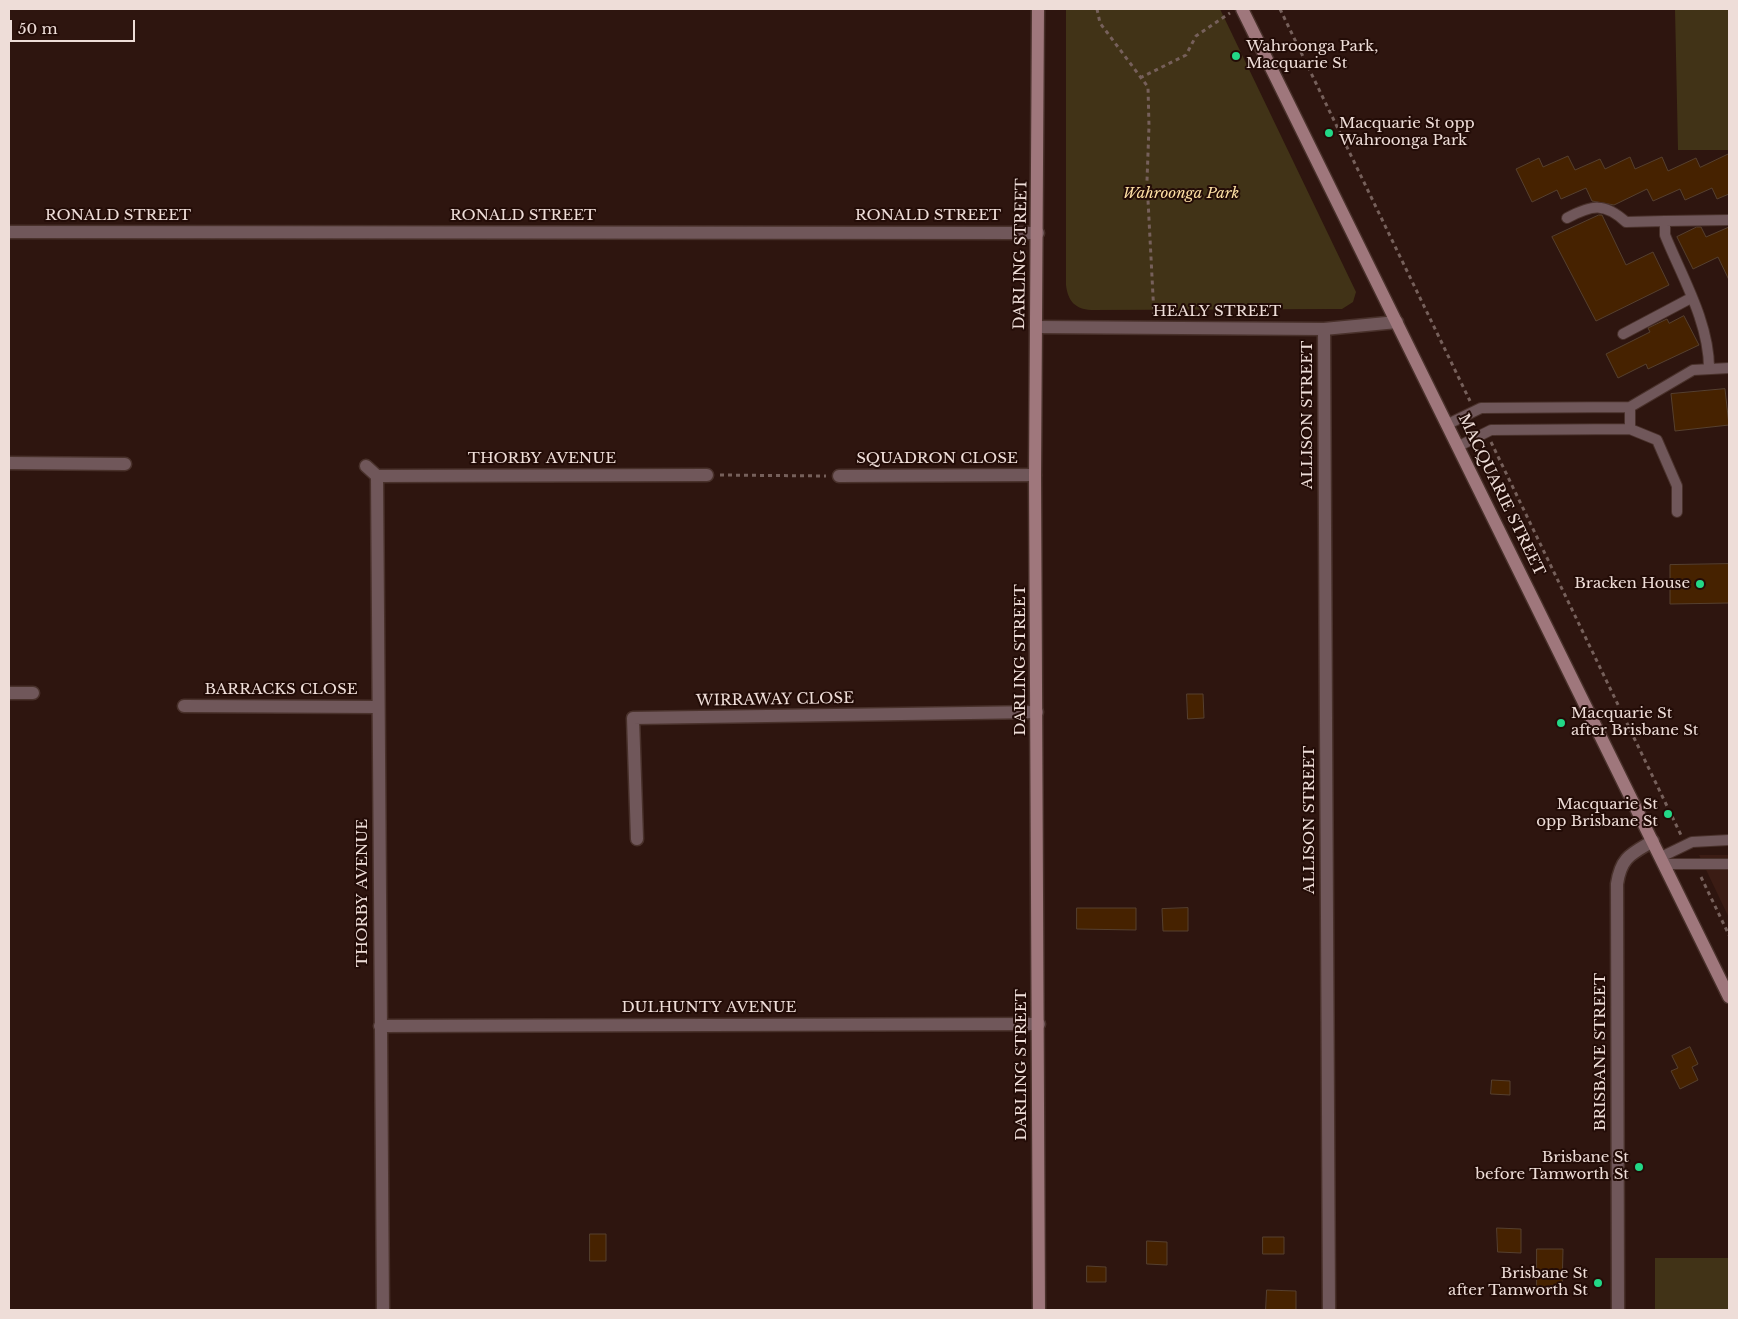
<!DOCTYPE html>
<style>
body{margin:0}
#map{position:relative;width:1738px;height:1319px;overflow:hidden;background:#2e150f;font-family:"Libre Baskerville",serif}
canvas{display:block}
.frame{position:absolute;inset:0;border:10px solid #eeddd8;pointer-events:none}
.scale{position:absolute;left:10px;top:20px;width:125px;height:22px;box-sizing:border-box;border:2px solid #eeddd8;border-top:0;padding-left:6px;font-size:15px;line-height:18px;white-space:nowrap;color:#eeddd8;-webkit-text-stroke:4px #230c07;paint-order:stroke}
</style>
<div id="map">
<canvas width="1738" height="1319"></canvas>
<div class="frame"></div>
<div class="scale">50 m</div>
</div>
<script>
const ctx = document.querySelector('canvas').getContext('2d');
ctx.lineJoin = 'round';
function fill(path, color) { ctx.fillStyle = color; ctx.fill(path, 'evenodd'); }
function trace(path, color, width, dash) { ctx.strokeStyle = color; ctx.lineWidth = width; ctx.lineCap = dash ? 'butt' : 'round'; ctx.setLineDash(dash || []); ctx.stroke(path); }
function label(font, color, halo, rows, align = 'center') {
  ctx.font = font + ' "Libre Baskerville",serif'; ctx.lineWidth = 4; ctx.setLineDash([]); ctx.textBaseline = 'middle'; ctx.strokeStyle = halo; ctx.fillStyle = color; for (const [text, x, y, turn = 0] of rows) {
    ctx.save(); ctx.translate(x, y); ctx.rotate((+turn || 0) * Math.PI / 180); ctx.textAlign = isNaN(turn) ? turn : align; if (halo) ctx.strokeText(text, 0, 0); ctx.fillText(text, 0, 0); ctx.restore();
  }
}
fill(new Path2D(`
 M1699 855H1729V918Z`), '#3b1c14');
fill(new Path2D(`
 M1066 9H1220L1356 292 1353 302 1342 309H1335L1091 310C1075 309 1068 301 1066 285Z
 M1675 9H1729V150H1678Z
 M1655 1258H1729V1310H1655Z`), '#413317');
const building = new Path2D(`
 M1729 154V194L1717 199 1712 188 1685 200 1680 189 1653 201 1647 189 1614 205 1592 201 1586 188 1561 199 1557 190 1532 202 1516 169 1539 158 1543 167 1568 156 1575 170 1600 159 1605 169 1630 157 1635 169 1662 157 1668 171 1696 158 1700 167Z
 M1599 215H1602L1626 265 1653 252 1669 285 1596 321 1552 237Z
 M1697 227H1701L1706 237 1729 227V280L1718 257 1693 269 1677 237Z
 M1684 316 1699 345 1648 369 1646 364 1618 378 1606 354 1650 332 1648 328 1667 319 1669 323Z
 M1725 389 1729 425 1675 431 1671 394Z
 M1729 564V603L1670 604V565Z
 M1187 694H1203L1204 718 1188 719Z
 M1077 908H1136V930L1077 929Z
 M1188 908V931H1163L1162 909Z
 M1690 1047 1698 1064 1692 1067 1698 1080 1680 1089 1671 1071 1678 1068 1672 1056Z
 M1492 1080 1510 1081V1095L1491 1094Z
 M1497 1228 1521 1229V1253L1498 1252Z
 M590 1234H606V1261H590Z
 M1263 1237H1284V1254H1263Z
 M1147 1241 1167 1242V1265L1147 1264Z
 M1537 1249H1563L1562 1290H1537Z
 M1087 1266 1106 1267V1282H1087Z
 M1267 1290 1296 1291V1310H1266Z`);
fill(building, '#462200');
trace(building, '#56402f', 1);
const lane = new Path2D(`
 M1567 218C1592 205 1604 202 1626 222L1665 221
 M1623 334 1691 298
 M1709 368C1709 322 1682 277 1665 235V221L1729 220
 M1448 424 1481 408 1630 407
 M1459 446 1491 430 1630 429
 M1677 512V486L1657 440 1630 429V407L1693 370 1729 368
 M1661 857 1692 842 1729 840
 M1664 864H1729`);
const street = new Path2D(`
 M9 232 1038 233
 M1036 327 1324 329 1397 322
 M1324 329 1329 1310
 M9 463 125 464
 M366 466 377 476 707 475
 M377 476 383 1310
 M839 476 1035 475
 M9 693H33
 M184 706 378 707
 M637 839 633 718 1037 712
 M380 1026 1039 1024
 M1618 1310 1617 884C1621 857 1631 854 1653 841`);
const secondary = new Path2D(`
 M1038 9 1035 475 1039 1310
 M1242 9 1729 997`);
trace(lane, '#49312b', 12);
trace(street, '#49312b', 15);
trace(secondary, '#49312b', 15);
trace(new Path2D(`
 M1097 9 1100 23 1148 87 1149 126 1147 181 1154 315
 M1280 9 1470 401
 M1140 78 1186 55 1196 36 1230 13
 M1491 442 1681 835
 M720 475 826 476
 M1701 877 1729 935`), '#76605b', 3, [4, 4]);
trace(lane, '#70575a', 10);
trace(street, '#70575a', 12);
trace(secondary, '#9f777c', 12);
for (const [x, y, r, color] of [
 [1236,56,5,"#22d887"],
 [1329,133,5,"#22d887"],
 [1700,584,5,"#22d887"],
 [1561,723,5,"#22d887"],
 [1668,814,5,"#22d887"],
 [1639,1167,5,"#22d887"],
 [1598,1283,5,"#22d887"]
]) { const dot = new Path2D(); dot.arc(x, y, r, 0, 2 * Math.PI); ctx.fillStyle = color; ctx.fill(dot); trace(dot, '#230c07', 2); }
label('15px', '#eeddd8', '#230c07', [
 ["Wahroonga Park,",1246,47,"left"],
 ["Macquarie St",1246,64,"left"],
 ["Macquarie St opp",1339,124,"left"],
 ["Wahroonga Park",1339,141,"left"],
 ["Bracken House",1690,584],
 ["Macquarie St",1571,714,"left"],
 ["after Brisbane St",1571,731,"left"],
 ["Macquarie St",1658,805],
 ["opp Brisbane St",1658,822],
 ["Brisbane St",1629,1158],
 ["before Tamworth St",1629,1175],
 ["Brisbane St",1588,1274],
 ["after Tamworth St",1588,1291]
], 'right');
label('italic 15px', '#fcdea3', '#230c07', [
 ["Wahroonga Park",1181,194]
]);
label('15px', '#eeddd8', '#230c07', [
 ["RONALD STREET",118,216],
 ["RONALD STREET",523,216],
 ["RONALD STREET",928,216],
 ["DARLING STREET",1021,254,-89],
 ["HEALY STREET",1217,312],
 ["ALLISON STREET",1308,415,-90],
 ["THORBY AVENUE",542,459],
 ["SQUADRON CLOSE",937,459],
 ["MACQUARIE STREET",1501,495,64],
 ["DARLING STREET",1021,660,-90],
 ["BARRACKS CLOSE",281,690],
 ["WIRRAWAY CLOSE",775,700,-1],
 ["ALLISON STREET",1310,820,-90],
 ["THORBY AVENUE",363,893,-90],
 ["DULHUNTY AVENUE",709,1008],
 ["BRISBANE STREET",1601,1052,-90],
 ["DARLING STREET",1022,1065,-90]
]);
</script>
